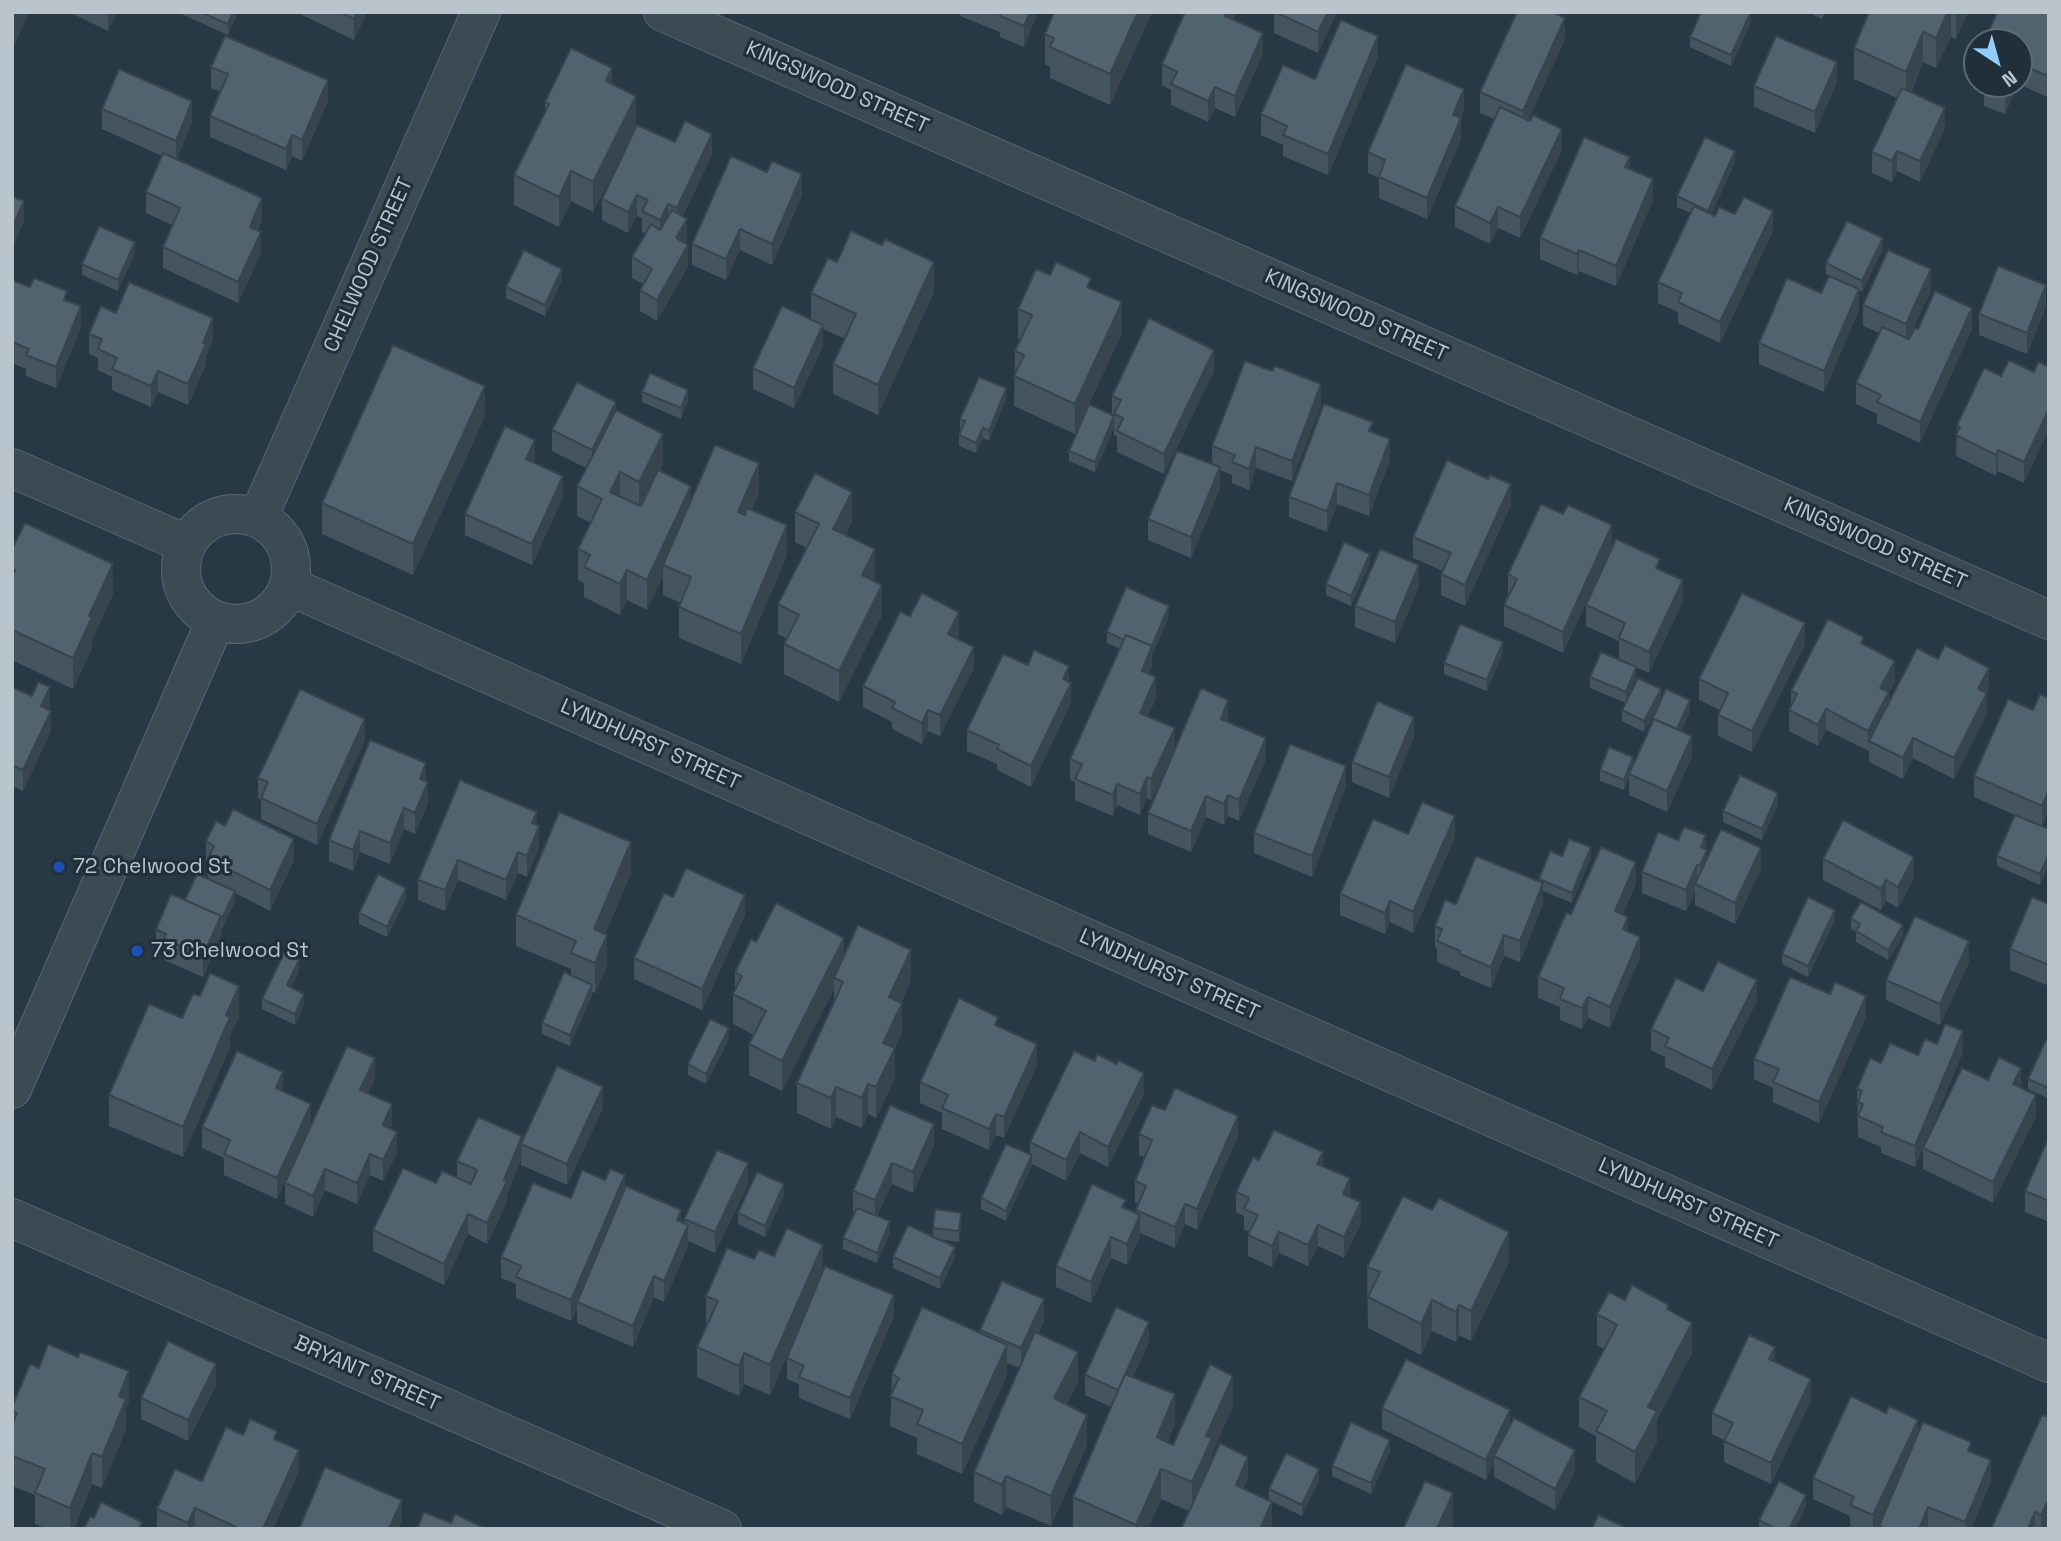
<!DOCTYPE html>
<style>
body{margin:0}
#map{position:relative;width:2061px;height:1541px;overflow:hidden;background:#273944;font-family:"Space Grotesk",sans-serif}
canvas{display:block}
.frame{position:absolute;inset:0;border:14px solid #b9c4cd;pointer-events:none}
.north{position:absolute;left:1963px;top:28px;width:70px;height:70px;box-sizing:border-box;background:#202f39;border:2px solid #5d6b74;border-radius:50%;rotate:144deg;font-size:19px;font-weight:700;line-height:28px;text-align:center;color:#b9c4cd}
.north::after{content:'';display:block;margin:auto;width:24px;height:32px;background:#92ccf9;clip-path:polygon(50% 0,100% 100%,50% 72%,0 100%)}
</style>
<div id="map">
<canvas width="2061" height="1541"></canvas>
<div class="frame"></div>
<div class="north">N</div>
</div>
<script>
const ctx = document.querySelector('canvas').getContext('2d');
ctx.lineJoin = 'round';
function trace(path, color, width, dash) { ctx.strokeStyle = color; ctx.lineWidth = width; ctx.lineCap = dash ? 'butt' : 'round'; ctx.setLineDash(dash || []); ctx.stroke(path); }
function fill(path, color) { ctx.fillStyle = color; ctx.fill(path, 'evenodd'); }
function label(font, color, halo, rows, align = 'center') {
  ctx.font = font + ' "Space Grotesk",sans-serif'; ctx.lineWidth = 6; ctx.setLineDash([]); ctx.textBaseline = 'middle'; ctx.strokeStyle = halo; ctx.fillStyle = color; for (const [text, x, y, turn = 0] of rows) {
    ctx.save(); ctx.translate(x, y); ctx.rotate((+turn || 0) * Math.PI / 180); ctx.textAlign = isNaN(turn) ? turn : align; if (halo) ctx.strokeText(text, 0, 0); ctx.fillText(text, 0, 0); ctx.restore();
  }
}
const minor = new Path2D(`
 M663 12 2049 620
 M12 468 186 544
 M181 569a55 55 0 1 1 110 0a55 55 0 1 1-110 0Z
 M258 518 481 12
 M289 586 2049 1363
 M12 1089 215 622
 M12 1218 722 1529`);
trace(minor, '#5a6771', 40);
trace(minor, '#3c4a54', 38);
fill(new Path2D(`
 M12 12H29L14 46 12 45Z
 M69 12H117L108 31Z
 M177 12H238L228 35Z
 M296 12H367L354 40Z
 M960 12H1038L1024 47 1000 37V32L960 16Z
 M1064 12H1152L1110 105 1050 78V67L1045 64V34Z
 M1235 12 1233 20 1263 53 1235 117 1215 108 1208 122 1171 105V90L1162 85V64Z
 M1274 12H1337L1318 53 1274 33Z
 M1807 12H1825L1822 19Z
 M1869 12H1968L1956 39 1951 37 1936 68 1923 62 1911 92 1945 128 1920 182 1897 171 1892 182 1872 173V152L1897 98 1854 79V48Z
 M2049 12 2048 97 2018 84 2005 114 1984 106V84H2019V42Z
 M1751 22 1731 66 1690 47V37Z
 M1565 39 1528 120 1562 150 1520 238 1498 228 1490 244 1455 227V206L1495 119 1480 113V92Z
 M1378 57 1328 175 1283 156V145L1261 135V114L1315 79Z
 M211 67 328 101 302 161 292 156 286 170 210 137V116L221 92 211 88Z
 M1837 82 1815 133 1754 107V86Z
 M612 84 636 126 593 212 571 201 559 227 514 205V175L545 112V102Z
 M102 109 192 122 177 159 262 219 258 230 261 253 238 303 163 268V247L172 225 146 213V192L162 156 102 129Z
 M1464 110 1461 118V139L1427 219 1379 198V178L1368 173V152Z
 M675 142 712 155 682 216 687 240 685 243 688 266 657 321 640 311V290L643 284 632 278V257L646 234 642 232V218L637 216 628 233 602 220V199Z
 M1735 162 1711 215 1773 231 1720 343 1678 323V312L1658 303V282L1691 213 1677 207V196Z
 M1630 169 1653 200 1616 286 1579 271 1577 275 1540 259V238Z
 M802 195 772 265 740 250 726 280 692 265V244Z
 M1883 249 1862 292 1859 290V310L1824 392 1759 364V343L1839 280 1826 274V263Z
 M135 253 118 291 82 275V264Z
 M837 262 934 292 878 415 833 394V364L845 339 823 329V346L794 408 753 389V368L811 320V293Z
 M1050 275 1091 288 1122 333 1075 434 1014 406 1015 351 1020 340 1018 339V309Z
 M12 280 67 301 81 327 56 388 26 376V369L12 363Z
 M562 280 545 316 506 298V287Z
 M1931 290 1911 334 1918 329H1972L1920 443 1877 423V414L1856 404V383L1879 333 1863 326V305Z
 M2046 306 2027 354 1979 335V314Z
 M116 313 213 339 206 357V364L188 405 158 392 151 407 112 390V377L98 370V358L89 354V334Z
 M1214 371 1164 474 1117 452V436L1114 435V428L1095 472 1069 461V451L1112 415V396Z
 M2034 372 2024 483 1998 471 1996 476 1956 456 1957 425 2001 376Z
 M642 392 688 400 681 419 642 402Z
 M1006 399 989 441 983 438 976 453 959 446V435L962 430 960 429V419Z
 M1321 405 1292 481 1256 468 1249 490 1232 483V475L1220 470V488L1191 558 1148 540V519L1212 464V446Z
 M616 410 663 464 660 470 691 499 759 493 752 510 787 555 741 664 679 638V607L681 603 663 595V576L647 610 627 600 620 615 584 597V583L578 580V549L591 523 577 516V486L586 468 552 451V430Z
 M485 416 413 575 322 534V503Z
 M1373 433 1390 460 1369 516 1337 504 1327 532 1289 517V497Z
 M535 461 534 463 563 497 532 565 465 535V514Z
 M1488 479 1511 505 1465 606 1441 595V574L1443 571 1413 558V537Z
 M795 512 852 522 845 535 875 580 882 615 839 702 784 674V644L787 639 778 634V604L807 548 795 542Z
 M1612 546 1563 653 1504 626V605L1509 595H1508V574Z
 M12 549 113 594 92 640V648L73 689 12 660Z
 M1370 564 1351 606 1326 595V584Z
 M1660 569 1683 601 1649 673 1636 667V678L1628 698 1661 699 1690 711 1681 731 1692 756 1667 812 1629 795V777L1624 790 1600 781V770L1633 765 1651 726V722L1658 706 1644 732 1622 721V710L1626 703 1590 688V677L1619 659V641L1586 626V605Z
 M1419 586 1395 643 1355 627V606Z
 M910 616 959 633 957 638 974 668 940 736 928 731 922 744 892 729V722L863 707V686Z
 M1169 616 1152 655V667L1149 674 1156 698 1148 716 1175 749 1151 800 1147 798 1140 815 1117 805 1113 816 1075 800V782L1070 780V759L1120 649 1107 643V632Z
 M1805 644 1752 752 1718 736V715L1720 710 1699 700V679Z
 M1864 645 1895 682 1889 693V702L1989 689 1986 693 1987 714 1954 779 1913 758 1903 779 1869 762V751L1826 730 1818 746 1789 731V710L1791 705V691Z
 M1503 652 1487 691 1444 674V663Z
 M1028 665 1069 682 1071 703 1031 787 997 770V764L967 751V730Z
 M12 687 50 708 51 731 23 791 12 786Z
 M2048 698 2042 826 2040 885 1997 866V856L2015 815 1974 797V776L2033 710Z
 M1228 721V722L1266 759 1239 821 1228 816 1224 825 1206 817 1191 852 1148 834V813Z
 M1414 737 1389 798 1352 782V762Z
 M365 740 317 845 261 819V800L258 798V778Z
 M460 780 537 825 539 847 527 877 518 873 506 900 458 880 445 911 418 900V880Z
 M426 782 428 803 415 834 404 829 390 864 360 852 353 871 329 861V840Z
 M1346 786 1312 877 1254 853V833Z
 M1778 804 1762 840 1723 822V811Z
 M1408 834 1455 837 1413 933 1390 922 1385 934 1340 915V894Z
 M1678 840 1706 849 1707 859 1761 869 1735 924 1695 905V891L1686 911 1642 893V872Z
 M206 841 294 860 270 911 235 893V902L221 930V937L203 977 164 960V953L156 950V929L208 879V863L206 862Z
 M1562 856 1591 858 1572 903 1543 891V904L1520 962 1504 956 1491 988 1460 975V972L1437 962V948L1435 947V926L1456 904 1539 882V879Z
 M1823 859 1914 878 1898 908 1886 901 1881 910 1823 880Z
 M631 873 605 934 607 966 595 993 592 992V995L570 1046 542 1034V1023L571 975V969L516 946V915Z
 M1636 883 1623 914 1628 931 1640 957 1610 1028 1588 1018 1582 1029 1560 1020V1007L1538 998V977L1571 914Z
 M673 897 745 915 702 1010 634 979V958Z
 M406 899 387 937 359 924V913Z
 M2049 904V986L2010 970V949Z
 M1851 918 1903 936 1888 960 1856 942V932L1851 929Z
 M1835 920 1808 977 1782 964V954Z
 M756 942 844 955 911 980 901 1003 902 1033 895 1048V1078L876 1118 868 1114 862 1128 836 1117 831 1129 797 1113V1083L834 1002V989L782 1091 749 1075V1044L754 1035 733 1024V994L735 989V972Z
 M1969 962 1940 1025 1886 1000V980Z
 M299 971 291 987 304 1005 295 1025 262 1009V999Z
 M1703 991 1757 1001 1712 1090 1665 1067V1057L1651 1050V1029Z
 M239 1017 230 1036V1047L183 1157 109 1126V1095L182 1018Z
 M1866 1017 1819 1123 1773 1102V1088L1754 1079V1059Z
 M998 1026 1037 1065 1004 1138 996 1135 989 1150 942 1129V1113L920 1103V1082Z
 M729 1039 706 1084 688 1075V1064Z
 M2049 1042V1099L2028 1089V1079Z
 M1963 1052 1915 1167 1881 1153V1147L1858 1137 1857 1089 1881 1063 1918 1055Z
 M375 1079 368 1093 392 1125 390 1129 397 1153 383 1181 370 1175 357 1204 325 1190 313 1217 285 1204V1183L310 1126 277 1199 224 1175V1158L202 1148V1127L283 1092 311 1125Z
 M1988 1080 2021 1088 2036 1116 1993 1203 1923 1169V1148Z
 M1144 1094 1108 1167 1080 1153 1066 1181 1032 1164 1006 1221 981 1209V1198L1030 1154V1142Z
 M890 1105 934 1145 913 1193 892 1184 877 1216 890 1232 877 1263 843 1249V1238L855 1212H853V1191Z
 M603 1108 567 1185 521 1165V1159L507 1195V1202L487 1244 468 1234 444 1285 373 1251V1230L436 1183 457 1178V1161L522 1141Z
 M1165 1110 1238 1136 1197 1230 1185 1224 1175 1248 1140 1233V1236L1127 1265 1111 1258 1091 1303 1056 1287V1266L1126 1209 1136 1213 1139 1204 1135 1202V1181L1145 1157 1139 1155V1134Z
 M2049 1137V1222L2025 1212V1191Z
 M1259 1160 1323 1166 1350 1197 1361 1223 1344 1258 1318 1246 1308 1266 1279 1253 1272 1267 1248 1256V1235L1250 1232 1244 1230V1216L1236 1212V1192Z
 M748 1184 715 1253 688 1241V1246L664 1302 654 1297 633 1347 577 1323V1308L571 1321 516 1298V1284L501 1278V1257L571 1198 625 1188 684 1223V1219Z
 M784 1195 765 1237 738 1224V1213Z
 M961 1223 959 1242 937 1239 955 1258 940 1289 893 1268V1257L933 1237V1228Z
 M774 1256 823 1270 894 1316 850 1419 799 1398V1384L787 1379V1358L791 1347 770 1395 744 1384 739 1396 697 1377V1347L706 1326V1296L754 1259Z
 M1509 1262 1471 1341 1459 1335 1456 1342 1432 1331 1421 1355 1368 1328 1367 1267Z
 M1625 1300 1669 1311 1692 1353 1657 1420V1442L1635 1483 1596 1462V1436L1579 1427V1397L1604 1349 1597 1345V1314Z
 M1044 1320 1038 1334 1078 1382 1067 1404 1087 1445 1051 1526 1006 1507 1002 1515 974 1502V1472L1019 1368 1007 1363V1375L962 1474 917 1454V1438L890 1426 892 1374 980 1333V1330Z
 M1149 1342 1133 1377 1175 1424 1167 1442 1173 1445 1233 1406 1212 1454V1462L1248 1477 1243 1489 1272 1523 1270 1529H1181L1189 1511 1161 1499 1148 1529H1077L1073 1527V1497L1111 1407 1085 1395V1375Z
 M1775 1362 1811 1400 1771 1484 1724 1462V1440L1712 1434V1413Z
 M216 1385 188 1441 141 1419V1398Z
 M129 1402 126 1407V1429L102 1488 92 1484 74 1529H48L35 1524V1495L12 1486V1407Z
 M1382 1408 1575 1471 1555 1510 1494 1477V1463L1486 1480 1382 1429Z
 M2049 1417 2045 1529H1991Z
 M1918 1433 1971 1452 1991 1481 1971 1529H1879V1526L1890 1501 1877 1529H1856L1850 1526V1516L1813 1499V1478Z
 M243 1435 277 1440 299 1471 273 1529H157V1509L202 1481Z
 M1390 1451 1371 1494 1332 1476V1466Z
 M1319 1480 1302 1516 1269 1500V1489Z
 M1806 1506 1795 1529H1759V1520Z`), '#45555f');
fill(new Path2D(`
 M15 12H29L14 46V16Z
 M108 12H117L108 31Z
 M233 12H238L228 35V24Z
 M357 12H367L354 40V19Z
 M1030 12H1038L1024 47V26Z
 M1138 12H1152L1110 105V74Z
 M1227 12H1235V15L1225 37V16Z
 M1328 12H1337L1318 53V32Z
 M1751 12V22L1731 66V55Z
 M1948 12H1951V37L1936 68V38Z
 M1956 12H1968L1956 39Z
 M1565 18V39L1523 132V111Z
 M1923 32V62L1906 102V72Z
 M1263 33V53L1235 117V96Z
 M1378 36V57L1328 175V154Z
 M1837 62V82L1815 133V112Z
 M612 68V99L606 81Z
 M2049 73V94L2048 97V76Z
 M328 80V101L302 161V140Z
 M2009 84H2018L2005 114V94Z
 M1215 87V108L1208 122V101Z
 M1464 89V110L1453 135V115Z
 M636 96V126L593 212V182Z
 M192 101V122L176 161V141Z
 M1945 108V128L1920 182V161Z
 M1461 118V139L1427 219V198Z
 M1562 129V150L1520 238V217Z
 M712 134V155L677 229V208Z
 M292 135V156L286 170V149Z
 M1735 151V162L1708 221V211Z
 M1897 151V171L1892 182V161Z
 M1630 157V177L1625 167Z
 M571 171V201L559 227V197Z
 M802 174V195L772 265V244Z
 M1653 179V200L1616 286V266Z
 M637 195V216L628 233V212Z
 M262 198V219L250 248V227Z
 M24 201V222L12 249V228Z
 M668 204V225L660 240V220Z
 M1498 207V228L1490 244V223Z
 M1773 211V231L1720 343V322Z
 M687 219V240L676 259V238Z
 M740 229V250L726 280V259Z
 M261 232V253L238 303V282Z
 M1883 238V249L1862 292V281Z
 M135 242V253L118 291V280Z
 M688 245V266L657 321V300Z
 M1579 250V271L1577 275V254Z
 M934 262V292L878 415V385Z
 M562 269V280L545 316V305Z
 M1931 269V290L1906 345V324Z
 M2046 285V306L2027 354V333Z
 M1859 289V310L1824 392V371Z
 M1122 302V333L1075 434V404Z
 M81 306V327L56 388V367Z
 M1972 308V329L1920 443V422Z
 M213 318V339L206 357V364L188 405V384Z
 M823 325V346L794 408V388Z
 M1214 350V371L1164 474V454Z
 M158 371V392L151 407V386Z
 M1321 384V405L1292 481V461Z
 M485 386V416L413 575V544Z
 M1006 388V399L989 441V431Z
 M688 390V400L681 419V408Z
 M616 402V423L592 471V450Z
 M2049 409V430L2024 483V462Z
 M1114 417V428L1095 472V462Z
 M983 428V438L976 453V443Z
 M663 434V464L639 512V482Z
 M1390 439V460L1369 516V495Z
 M535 440V461L526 480V459Z
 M1256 447V468L1249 490V469Z
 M1998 450V471L1996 476V455Z
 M759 463V493L738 542V512Z
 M1220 467V488L1191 558V537Z
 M620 472V503L610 492Z
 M563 476V497L532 565V544Z
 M1337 483V504L1327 532V511Z
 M1511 484V505L1465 606V585Z
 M691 486V516L663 565V576L647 610V580Z
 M852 492V522L833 559V529Z
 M787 525V555L741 664V634Z
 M1612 525V546L1563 653V632Z
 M875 549V580L862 605V575Z
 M1370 554V564L1351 606V596Z
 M113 564V594L92 640V648L73 689V658L89 616Z
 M1419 565V586L1395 643V622Z
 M627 570V600L620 615V584Z
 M1683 580V601L1649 673V652Z
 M882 585V615L839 702V671Z
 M1169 606V616L1152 655V667L1142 692V671Z
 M959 612V633L948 655V634Z
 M1805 623V644L1752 752V731Z
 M1503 642V652L1487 691V680Z
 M974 647V668L940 736V715Z
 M1895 661V682L1889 693V713L1869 741 1868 752V731L1880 688Z
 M1069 666V687L1071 683V703L1031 787V766L1063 679Z
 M1636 667V678L1626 703V692Z
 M1989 668V689L1978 710V689Z
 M1156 677V698L1140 734V713Z
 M50 687V708L41 727V706Z
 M1661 689V700L1644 732V721Z
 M1987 693V714L1954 779V758Z
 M1228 700V721L1221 740V719Z
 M1690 700V711L1675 744V733Z
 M1826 709V730L1818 746V725Z
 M928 710V731L922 744V723Z
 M51 711V731L23 791V770Z
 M1414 717V737L1389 798V777Z
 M365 719V740L317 845V824Z
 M1175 728V749L1151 800V779Z
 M1692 736V756L1667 812V791Z
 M1266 738V759L1239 821V800Z
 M1913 738V758L1903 779V758Z
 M1633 757V768L1629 774V777L1624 790V780Z
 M426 763V784L420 779Z
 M1346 766V786L1312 877V856Z
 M1147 777V798L1140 815V794Z
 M428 782V803L415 834V813Z
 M1117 784V805L1113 816V795Z
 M2049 790V810L2042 827V806Z
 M1778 793V804L1762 840V829Z
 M1228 795V816L1224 825V804Z
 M1206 796V817L1191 852V831Z
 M404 808V829L390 864V843Z
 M537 812V832L539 826V847L527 877V856L532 823Z
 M1455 816V837L1413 933V912Z
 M360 831V852L353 871V850Z
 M1706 835 1707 870 1700 886 1701 847Z
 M294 839V860L270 911V890Z
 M631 842V873L594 960V929Z
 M1591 847V858L1572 903V893Z
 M1761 848V869L1735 924V903Z
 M518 852V873L506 900V880Z
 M2049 854V865L2040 885V874Z
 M1914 857V878L1898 908V887Z
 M458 860V880L445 911V890Z
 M1636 862V883L1615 932V911Z
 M1697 865V885L1695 884V891L1686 911V890Z
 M1886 880V901L1881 910V889Z
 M1543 883V904L1520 962V941Z
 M406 888V899L387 937V927Z
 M235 891V902L222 930V919Z
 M745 895V915L702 1010V989Z
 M1390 901V922L1385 934V913Z
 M1835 910V920L1808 977V966Z
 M221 916V937L203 977V956Z
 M1628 917V938L1623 929Z
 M1903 925V936L1888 960V950Z
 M607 935V966L595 993V963Z
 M1504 935V956L1491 988V967Z
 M1640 937V957L1610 1028V1007Z
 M844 938V968L834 978V989L782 1091V1061Z
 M1969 941V962L1940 1025V1004Z
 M911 950V980L889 1027V997Z
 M299 960V971L287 996V985Z
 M1757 980V1001L1712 1090V1069Z
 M592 985V995L570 1046V1035Z
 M239 986V1017L230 1036V1047L183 1157V1127L226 1015Z
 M304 994V1005L295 1025V1014Z
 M1866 996V1017L1819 1123V1102Z
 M1588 997V1018L1582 1029V1008Z
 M902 1003V1033L895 1048V1078L876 1118V1087L883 1043Z
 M729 1028V1039L706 1084V1074Z
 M1963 1031V1052L1915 1167V1146Z
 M1037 1044V1065L1004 1138V1117Z
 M375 1058V1079L360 1111V1090Z
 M2021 1068V1089L2013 1084Z
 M283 1072V1093L276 1088Z
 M1144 1073V1094L1108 1167V1147Z
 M868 1084V1114L862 1128V1098Z
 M603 1087V1108L567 1185V1164Z
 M836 1087V1117L831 1129V1098Z
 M2036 1095V1116L1993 1203V1182Z
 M311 1104V1125L277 1199V1178Z
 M392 1104V1125L383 1146V1125Z
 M996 1114V1135L989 1150V1129Z
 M1238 1116V1136L1197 1230V1209Z
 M934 1124V1145L913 1193V1172Z
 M397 1132V1153L383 1181V1160Z
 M1080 1132V1153L1066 1181V1160Z
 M522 1136 521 1159 507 1195V1202L487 1244V1223Z
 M1323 1152V1173L1317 1164Z
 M370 1154V1175L357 1204V1183Z
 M1032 1155V1166L1006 1221V1211Z
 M748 1163V1184L715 1253V1232Z
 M892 1163V1184L875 1221V1200Z
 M325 1169V1190L313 1217V1196Z
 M625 1175V1195L577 1302V1308L571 1321V1300Z
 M1350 1178V1199L1343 1194Z
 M784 1184V1195L765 1237V1226Z
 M1361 1202V1223L1344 1258V1237Z
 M1185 1204V1224L1175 1248V1227Z
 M681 1210V1230L677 1220Z
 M961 1213V1223L959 1242V1231Z
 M468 1214V1234L444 1285V1264Z
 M1140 1215V1236L1127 1265V1244Z
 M890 1221V1232L877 1263V1253Z
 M688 1225V1246L664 1302V1281Z
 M1318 1225V1246L1308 1266V1245Z
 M1279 1232V1253L1272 1267V1246Z
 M1509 1232V1262L1471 1341V1311Z
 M1111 1237V1258L1091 1303V1282Z
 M823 1245V1275L770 1395V1365Z
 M955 1247V1258L940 1289V1278Z
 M654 1276V1297L633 1347V1326Z
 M894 1295V1316L850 1419V1398Z
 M1044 1299V1320L1021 1369V1348Z
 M1432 1300V1331L1421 1355V1324Z
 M1459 1305V1335L1456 1342V1312Z
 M1149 1322V1342L1118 1410V1390Z
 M1692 1323V1353L1657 1420V1442L1635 1483V1452L1648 1407Z
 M1007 1345V1375L962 1474V1444Z
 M1775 1347V1368L1769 1359Z
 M1078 1352V1382L1054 1429V1398Z
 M744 1353V1384L739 1396V1366Z
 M216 1364V1385L188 1441V1420Z
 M129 1371V1402L126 1407V1429L102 1488V1457L119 1396Z
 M1233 1376V1406L1212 1454V1469L1192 1513V1482L1206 1436Z
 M1811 1379V1400L1771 1484V1463Z
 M1175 1394V1424L1157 1468V1437Z
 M1510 1410V1430L1494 1456V1463L1486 1480V1460Z
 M1087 1415V1445L1051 1526V1496Z
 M1918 1420V1441L1877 1529H1873V1515Z
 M1390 1440V1451L1371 1494V1483Z
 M299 1450V1471L273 1529H263Z
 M1575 1450V1471L1555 1510V1489Z
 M92 1453V1484L74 1529H70V1508Z
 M1248 1457V1477L1236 1506V1485Z
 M1991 1460V1481L1971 1529H1965V1522Z
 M1161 1469V1499L1148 1529H1136V1525Z
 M1319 1469V1480L1302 1516V1505Z
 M1006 1476V1507L1002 1515V1485Z
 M1453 1493V1524L1451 1529H1437Z
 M1806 1495V1506L1795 1529H1789Z
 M2049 1499V1520L2045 1529H2041V1515Z
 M402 1500V1521L399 1529H389Z
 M1272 1502V1523L1270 1529H1260Z
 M1928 1507V1529H1919Z
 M195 1508V1529H188V1523Z
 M2035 1512V1529H2028Z`), '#38454e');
const building = new Path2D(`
 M200 12H233L228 24Z
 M340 12H357L354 19Z
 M1001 12H1030L1024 26 1000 16Z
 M1054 12 1064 13 1138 12 1110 74 1050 47 1054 38 1045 34Z
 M1185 12H1227L1225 16 1263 33 1235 96 1215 87 1208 101 1171 84 1177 72 1162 64Z
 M1275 12H1328L1318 32Z
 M1517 12H1553L1565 18 1523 111 1480 92Z
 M1701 12H1751L1731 55 1690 37Z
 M1869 12H1948L1936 38 1923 32 1906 72 1854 48Z
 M1997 12H2049V73L2048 76 2019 64V42H1984Z
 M1341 20 1378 36 1328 154 1283 135 1287 126 1261 114 1283 65 1315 79Z
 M225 36 328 80 302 140 292 135 286 149 210 116 228 74 211 67Z
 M1776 36 1837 62 1815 112 1754 86Z
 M571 48 612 68 606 81 636 96 593 182 571 171 559 197 514 175 549 104 545 102Z
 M1406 64 1464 89 1453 115 1461 118 1427 198 1379 177 1385 160 1368 152Z
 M119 69 192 101 176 141 102 109Z
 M1984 84H2009L2005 94 1984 85Z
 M1902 88 1945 108 1920 161 1897 151 1892 161 1872 152Z
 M1500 107 1530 121 1533 115 1562 129 1520 217 1498 207 1490 223 1455 206Z
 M685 121 712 134 677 208 668 204 660 220 642 211 648 200 637 195 628 212 602 199 637 125 675 142Z
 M1584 137 1630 157 1625 167 1653 179 1616 266 1579 250 1577 254 1540 238Z
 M1705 137 1735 151 1708 211 1677 196Z
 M163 153 262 198 250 227 261 232 238 282 163 247 180 208 146 192Z
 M731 156 767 172 772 161 802 174 772 244 740 229 726 259 692 244Z
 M12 196 24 201 12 228Z
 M1744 197 1773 211 1720 322 1678 302 1682 293 1658 282 1694 206 1715 216 1719 207 1735 214Z
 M672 210 687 219 676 238 688 245 657 300 640 290 652 269 632 257 651 224 660 230Z
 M1847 221 1883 238 1862 281 1826 263Z
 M99 226 135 242 118 280 82 264Z
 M851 231 882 245 885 239 934 262 878 385 833 364 856 314 811 293 828 258 837 262Z
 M524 250 562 269 545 305 506 287Z
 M1888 250 1931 269 1906 324 1863 305Z
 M1056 262 1091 278 1087 287 1122 302 1075 404 1014 376 1024 355 1015 351 1032 315 1018 309 1036 269 1050 275Z
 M1998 266 2046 285 2027 333 1979 314Z
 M1829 276 1859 289 1824 371 1759 343 1787 278 1821 293Z
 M34 278 67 291 64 300 81 306 56 367 26 355 29 349 12 342V280L30 287Z
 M129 282 213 318 203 343 206 344 188 384 158 371 151 386 112 369 117 358 98 349 102 339 89 334 101 306 116 313Z
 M1935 291 1972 308 1920 422 1877 402 1881 395 1856 383 1882 327 1909 339 1915 328 1918 329Z
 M782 306 823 325 794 388 753 368Z
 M1149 318 1214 350 1164 454 1117 431 1123 418 1114 414 1121 400 1112 396Z
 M393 345 485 386 413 544 322 503Z
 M2009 360 2034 372 2038 362 2049 367V409L2024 462 1998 450 1996 455 1956 435 1960 427 1957 425 1984 368 2001 376Z
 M1245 361 1272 371 1275 366 1321 384 1292 461 1256 447 1249 469 1232 462 1235 455 1212 446Z
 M650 373 688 390 681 408 642 392Z
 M979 377 1006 388 989 431 983 428 976 443 959 435 965 421 960 419Z
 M577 382 616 402 592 450 552 430Z
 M1089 404 1114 416 1095 462 1069 451Z
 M1324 404 1373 422 1369 431 1390 439 1369 495 1337 483 1327 511 1289 497Z
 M616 410 663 434 639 482 620 472 610 492 641 506 658 470 691 486 647 580 627 570 620 584 584 567 590 555 578 549 602 499 577 486Z
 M505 426 535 440 526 459 563 476 532 544 465 514Z
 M715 445 759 463 738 512 745 515 747 508 787 525 741 634 679 607 691 577 663 565Z
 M1177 451 1220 467 1191 537 1148 519Z
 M1447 460 1488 479 1490 475 1511 484 1465 585 1441 574 1451 553 1413 537Z
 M815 473 852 492 833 529 875 549 862 575 882 585 839 671 784 644 799 615 778 604 819 524 795 512Z
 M1541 504 1563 514 1568 505 1612 525 1563 632 1504 605 1517 579 1508 574Z
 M25 523 113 564 89 616 92 617 73 658 12 630V576L15 570 12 569V549Z
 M1616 539 1660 559 1656 568 1683 580 1649 652 1619 638 1625 623 1586 605Z
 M1344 542 1370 554 1351 596 1326 584Z
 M1380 549 1419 565 1395 622 1355 606Z
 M1126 587 1169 606 1152 646 1126 635 1124 640 1107 632Z
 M922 593 959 612 948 634 974 647 940 715 928 710 922 723 892 708 895 702 863 686 900 612 910 616Z
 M1742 593 1805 623 1752 731 1718 715 1728 693 1699 679Z
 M1828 619 1864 637 1861 643 1895 661 1880 688 1889 692 1868 731 1826 709 1818 725 1789 710 1797 694 1791 691Z
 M1460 624 1503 642 1487 680 1444 663Z
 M1126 635 1152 646 1142 671 1156 677 1140 713 1175 728 1151 779 1147 777 1140 794 1117 784 1113 795 1075 779 1082 764 1070 759Z
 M1945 645 1989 668 1978 689 1987 693 1954 758 1913 738 1903 758 1869 741 1917 648 1938 659Z
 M1034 650 1069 666 1063 679 1071 683 1031 766 997 749 999 745 967 730 1003 654 1028 665Z
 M1601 652 1636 667 1626 692 1590 677Z
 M1638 678 1661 689 1644 721 1622 710Z
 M38 682 50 687 41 706 51 711 23 770 12 765V687L32 696Z
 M1201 688 1228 700 1221 719 1266 738 1239 800 1228 795 1224 804 1206 796 1191 831 1148 813Z
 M300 689 365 719 317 824 261 798 268 782 258 778Z
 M1666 689 1690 700 1677 729 1654 719 1652 723 1651 722Z
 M2040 694 2048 698 2049 697V790L2042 806 1974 776 2008 699 2033 710Z
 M1377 701 1414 717 1389 777 1352 762Z
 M1654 719 1692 736 1667 791 1629 774Z
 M370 740 426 763 420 779 428 782 415 813 404 808 390 843 360 831 353 850 329 840Z
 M1290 744 1346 766 1312 856 1254 833Z
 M1609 747 1633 757 1624 780 1600 770Z
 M1740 775 1778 793 1762 829 1723 811Z
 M460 780 537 812 532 823 539 826 527 856 518 852 506 880 458 860 445 890 418 880Z
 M1422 802 1455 816 1413 912 1390 901 1385 913 1340 894 1373 819 1408 834Z
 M233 809 294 839 270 890 208 859 214 846 206 841 216 821 225 826Z
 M559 812 631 842 594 929 607 935 595 963 571 953 576 941 516 915Z
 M2015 815 2049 829V854L2040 874 1997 856Z
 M1843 820 1914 857 1898 887 1886 880 1881 889 1823 859Z
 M1684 827 1706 835 1701 847 1707 850 1700 866 1697 865 1686 890 1642 872 1658 832 1678 840Z
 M1721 829 1761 848 1735 903 1695 884Z
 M1569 839 1591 847 1572 893 1539 879 1550 851 1562 856Z
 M1601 847 1636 862 1615 911 1628 917 1623 929 1640 937 1610 1007 1588 997 1582 1008 1560 999 1564 988 1538 977 1566 913 1571 914Z
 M1476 856 1543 883 1520 941 1504 935 1491 967 1460 954V951L1437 941 1442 929 1435 926 1445 900 1456 904Z
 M686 868 745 895 702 989 634 958 664 893 673 897Z
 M197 874 235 891 222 919 221 916 185 900Z
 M378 874 406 888 387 927 359 913Z
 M171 894 221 916 203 956 164 939 166 934 156 929Z
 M1808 897 1835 910 1808 966 1782 954Z
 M2032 897 2049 904V965L2010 949Z
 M1861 902 1903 925 1888 950 1856 931 1860 924 1851 918Z
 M776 903 844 938 782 1061 749 1044 766 1011 733 994 742 976 735 972 751 939 756 942Z
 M1915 916 1969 941 1940 1004 1886 980Z
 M858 925 911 950 889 997 902 1003 883 1043 895 1048 876 1087 868 1084 862 1098 836 1087 831 1098 797 1083 843 982 834 978Z
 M284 953 299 960 287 985 304 994 295 1014 262 999Z
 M1718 961 1757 980 1712 1069 1665 1046 1669 1038 1651 1029 1676 978 1703 991Z
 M564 972 592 985 570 1035 542 1023Z
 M210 973 239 986 226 1015 230 1017 183 1127 109 1095 149 1004 182 1018 193 994 200 996Z
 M1790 977 1830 994 1835 982 1866 996 1819 1102 1773 1082 1779 1069 1754 1059Z
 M959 998 998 1017 995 1025 1037 1044 1004 1117 996 1114 989 1129 942 1108 948 1095 920 1082Z
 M710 1019 729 1028 706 1074 688 1064Z
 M1945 1024 1963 1031 1915 1146 1881 1132 1883 1127 1858 1116 1863 1104 1858 1102 1862 1091 1857 1089 1870 1058 1881 1063 1890 1043 1918 1055 1925 1039 1937 1044Z
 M2046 1040 2049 1042V1088L2028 1079Z
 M347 1046 375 1058 360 1090 392 1104 383 1125 397 1132 383 1160 370 1154 357 1183 325 1169 313 1196 285 1183Z
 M237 1051 283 1072 276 1088 311 1104 277 1178 224 1154 230 1140 202 1127Z
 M1074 1051 1095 1061 1097 1054 1117 1064 1118 1060 1144 1073 1108 1147 1080 1132 1066 1160 1030 1142Z
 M1999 1057 2021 1068 2013 1084 2036 1095 1993 1182 1923 1148 1962 1068 1988 1080Z
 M557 1066 603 1087 567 1164 521 1144Z
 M1175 1088 1238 1116 1197 1209 1185 1204 1175 1227 1136 1210 1146 1186 1135 1181 1152 1140 1139 1134 1152 1105 1165 1110Z
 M890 1105 934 1124 913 1172 892 1163 875 1200 853 1191Z
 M478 1117 522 1136 504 1180 507 1181 487 1223 468 1214 444 1264 373 1230 403 1168 436 1183 442 1171 471 1184 477 1170 457 1161Z
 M1274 1130 1323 1152 1317 1164 1350 1178 1343 1194 1361 1202 1344 1237 1318 1225 1308 1245 1279 1232 1272 1246 1248 1235 1258 1215 1244 1209 1249 1198 1236 1192 1253 1157 1259 1160Z
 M2049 1137V1201L2025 1191Z
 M1006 1144 1032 1155 1006 1211 981 1198Z
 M717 1150 748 1163 715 1232 684 1219Z
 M610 1169 625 1175 571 1300 516 1277 521 1266 501 1257 533 1183 571 1198 582 1170 605 1180Z
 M757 1172 784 1184 765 1226 738 1213Z
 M1092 1184 1126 1200 1122 1207 1140 1215 1127 1244 1111 1237 1091 1282 1056 1266Z
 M626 1186 681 1210 677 1220 688 1225 664 1281 654 1276 633 1326 577 1302Z
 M1403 1196 1432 1210 1439 1198 1509 1232 1471 1311 1459 1305 1456 1312 1432 1300 1421 1324 1368 1297 1380 1272 1367 1267Z
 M857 1208 890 1221 877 1253 843 1238Z
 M935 1209 961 1213 959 1231 933 1228Z
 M908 1225 955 1247 940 1278 893 1257Z
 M787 1228 823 1245 770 1365 744 1353 739 1366 697 1347 718 1301 706 1296 727 1248 754 1259 759 1250 774 1256Z
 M825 1266 894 1295 850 1398 799 1377 804 1366 787 1358Z
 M1002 1281 1044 1299 1021 1348 980 1330Z
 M1632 1285 1669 1305 1667 1309 1692 1323 1648 1407 1657 1411 1635 1452 1596 1431 1607 1411 1579 1397 1617 1325 1597 1314 1609 1292 1625 1300Z
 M922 1307 1007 1345 962 1444 917 1424 923 1410 890 1396 899 1378 892 1374Z
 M1116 1307 1149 1322 1118 1390 1085 1375Z
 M1035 1332 1078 1352 1054 1398 1087 1415 1051 1496 1006 1476 1002 1485 974 1472Z
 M1749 1335 1775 1347 1769 1359 1811 1379 1771 1463 1724 1441 1733 1423 1712 1413Z
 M168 1341 216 1364 188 1420 141 1398Z
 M48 1344 78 1357 80 1352 129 1371 119 1396 126 1399 102 1457 92 1453 70 1508 35 1493 45 1469 12 1456V1426L17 1413 12 1411V1407L30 1364 39 1368Z
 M1406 1359 1510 1410 1486 1460 1382 1408Z
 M1210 1364 1233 1376 1206 1436 1212 1438 1192 1482 1161 1469 1136 1525 1073 1497 1125 1374 1175 1394 1157 1437 1173 1445Z
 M1851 1396 1886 1413 1889 1406 1918 1420 1873 1515 1850 1505 1854 1497 1813 1478Z
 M2042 1415 2049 1417V1499L2041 1515 2035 1512 2028 1529H1991Z
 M1514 1418 1575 1450 1555 1489 1494 1456Z
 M250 1419 277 1431 274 1439 299 1450 263 1529H240L195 1508 188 1523 157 1509 175 1469 202 1481 226 1427 243 1435Z
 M1351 1422 1390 1440 1371 1483 1332 1466Z
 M1923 1422 1971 1442 1968 1451 1991 1460 1965 1522 1928 1507 1919 1529H1886L1879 1526Z
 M1220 1443 1248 1457 1236 1485 1272 1502 1260 1529H1181Z
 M1286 1453 1319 1469 1302 1505 1269 1489Z
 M325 1467 402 1500 389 1529H299Z
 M1425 1481 1453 1493 1437 1529H1403Z
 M1779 1481 1806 1495 1789 1529H1776L1759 1520Z
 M101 1502 142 1522 139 1529H84L90 1516 94 1518Z
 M424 1512 451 1523 455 1514 487 1529H417Z
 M1598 1515 1629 1529H1592Z`);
fill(building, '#50636f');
trace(building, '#38454e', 2);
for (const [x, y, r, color] of [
 [59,867,7,"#1a4fb4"],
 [137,951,7,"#1a4fb4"]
]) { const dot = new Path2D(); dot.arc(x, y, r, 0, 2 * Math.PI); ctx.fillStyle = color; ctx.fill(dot); trace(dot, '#202f39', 2.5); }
label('21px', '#b9c4cd', '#202f39', [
 ["KINGSWOOD STREET",837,88,24],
 ["CHELWOOD STREET",369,265,-66],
 ["KINGSWOOD STREET",1356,316,24],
 ["KINGSWOOD STREET",1875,544,24],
 ["LYNDHURST STREET",650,745,24],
 ["LYNDHURST STREET",1169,975,24],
 ["LYNDHURST STREET",1688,1204,24],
 ["BRYANT STREET",367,1374,24]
]);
label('21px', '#b9c4cd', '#202f39', [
 ["72 Chelwood St",73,867],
 ["73 Chelwood St",151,951]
], 'left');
</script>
